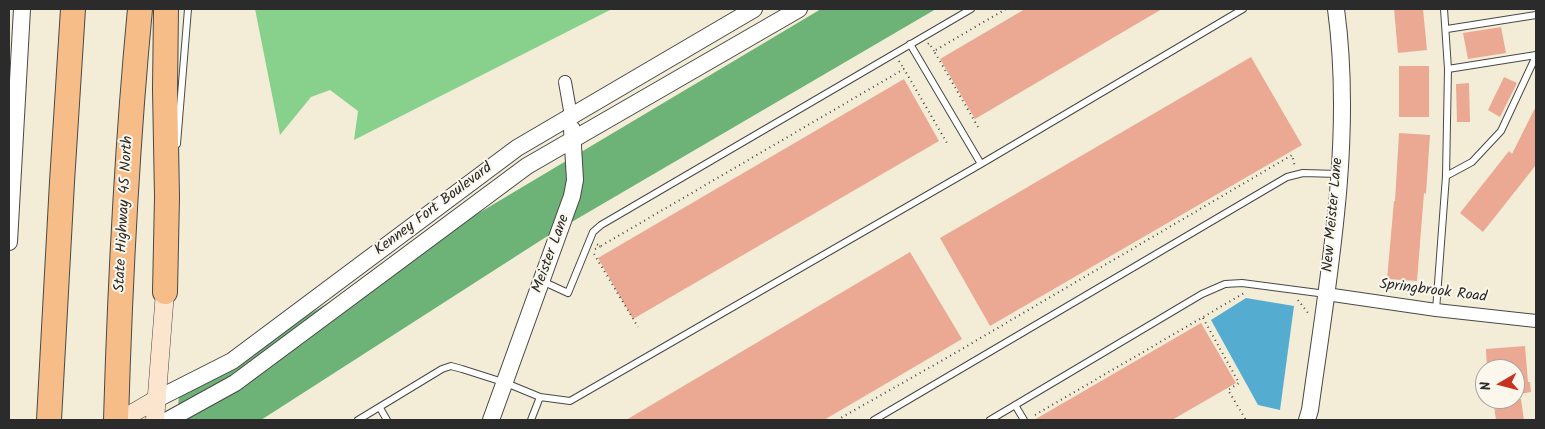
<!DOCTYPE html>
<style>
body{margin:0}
#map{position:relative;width:1545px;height:429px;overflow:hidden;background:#f3edd7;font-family:Kalam,sans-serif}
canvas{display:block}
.frame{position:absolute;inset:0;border:10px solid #2b2b2b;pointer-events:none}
.north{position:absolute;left:1475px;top:359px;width:50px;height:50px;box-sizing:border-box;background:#fbf7ec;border:1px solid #a8a59f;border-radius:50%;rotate:262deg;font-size:14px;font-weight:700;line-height:20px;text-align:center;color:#2b2b2b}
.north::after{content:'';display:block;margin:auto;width:18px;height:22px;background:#c8321e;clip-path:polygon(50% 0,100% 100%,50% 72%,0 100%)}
</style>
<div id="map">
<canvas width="1545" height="429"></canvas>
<div class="frame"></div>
<div class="north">N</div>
</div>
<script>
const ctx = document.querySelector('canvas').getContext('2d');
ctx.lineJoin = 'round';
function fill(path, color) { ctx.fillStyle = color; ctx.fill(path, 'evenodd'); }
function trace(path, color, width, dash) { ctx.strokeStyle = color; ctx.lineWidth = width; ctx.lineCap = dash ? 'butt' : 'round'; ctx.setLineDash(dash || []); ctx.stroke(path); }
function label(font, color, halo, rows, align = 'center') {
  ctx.font = font + ' Kalam,sans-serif'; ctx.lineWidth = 4; ctx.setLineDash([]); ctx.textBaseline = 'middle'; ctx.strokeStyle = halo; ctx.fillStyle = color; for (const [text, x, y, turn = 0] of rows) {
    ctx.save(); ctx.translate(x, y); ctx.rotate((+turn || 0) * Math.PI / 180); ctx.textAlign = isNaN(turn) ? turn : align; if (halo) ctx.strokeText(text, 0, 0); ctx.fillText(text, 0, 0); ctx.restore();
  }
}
fill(new Path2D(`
 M255 9H612L354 140 358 111 330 90 311 97 280 135Z`), '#87d18d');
fill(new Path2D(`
 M821 9H936L546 237 261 420H177L180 382 259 344Z`), '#6db378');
fill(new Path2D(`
 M1246 298 1294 306 1280 410 1258 405 1211 320Z`), '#54add1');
fill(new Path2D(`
 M1025 9H1162L975 119 940 59Z
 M1394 9H1423L1427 50 1398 53Z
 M1501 27 1506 53 1468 59 1463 33Z
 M1251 57 1302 145 990 326 940 238Z
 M1399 66H1429V117H1399Z
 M1504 77 1517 83 1500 117 1488 110Z
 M904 79 939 141 633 319 598 258Z
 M1469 83 1470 122H1457L1456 84Z
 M1536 106V165L1483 232 1460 213 1509 151 1512 154Z
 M1399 133 1430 135 1426 194 1424 193 1417 281 1387 279 1394 201H1395Z
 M910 252 962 339 824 420H626Z
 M1201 323 1236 383 1172 420H1034Z
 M1525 346 1528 382H1530L1531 392 1515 395V369H1487L1486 349Z
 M1493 399H1521L1524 420H1496Z`), '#eba993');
const service = new Path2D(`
 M1447 29 1536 15
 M910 44 981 164
 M1448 69 1536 55
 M177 144 188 9
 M1446 176 1472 162 1501 131 1536 56
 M542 281 568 293 593 232 601 225 971 9
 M1436 310 1446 176 1448 69 1444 9
 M1015 405 1024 420
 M380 408 387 420
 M358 420 442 369 451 366 462 369 506 383 540 397 570 401 981 164 1243 9
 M531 420 540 397
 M874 420 1287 177 1303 173 1338 174
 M990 420 1202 294 1225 284 1242 283 1326 294`);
const minor = new Path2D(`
 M565 82 571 116
 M1326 294 1436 310 1536 321`);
const tertiary = new Path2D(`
 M9 242 22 9
 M157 399 232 361 517 148 754 9
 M168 420 235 383 527 166 799 9
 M491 420 572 196 575 180 572 129
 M1307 420 1310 410C1328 279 1354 141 1336 9`);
const secondary = new Path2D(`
 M121 420 157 399
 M155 420 165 292`);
const motorway = new Path2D(`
 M165 292 167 197 165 89 166 9
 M49 420 62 182 73 9
 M116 420C120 283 127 145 140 9`);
trace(service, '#494845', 8);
trace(minor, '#494845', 14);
trace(tertiary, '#494845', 18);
trace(secondary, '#494845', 19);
trace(motorway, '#494845', 26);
trace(new Path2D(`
 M928 44 929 43 934 51
 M899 61 904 69
 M978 127 934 51 1006 9
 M601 246 904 69 947 143
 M595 249 601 246 596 244
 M594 254 638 327
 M1298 300 1308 313
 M1203 318 1239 383 1228 390 1246 420
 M1035 415 1246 292
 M837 420 950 356 1292 155 1295 167`), '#494845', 2, [1, 4]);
trace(service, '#fff', 6);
trace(minor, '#fff', 12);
trace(tertiary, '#fff', 16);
trace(secondary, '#fce5cf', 18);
trace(motorway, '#f7bd88', 24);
label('15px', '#2b2b2b', '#fbf7ec', [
 ["Kenney Fort Boulevard",434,210,-37],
 ["State Highway 45 North",125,214,-87],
 ["New Meister Lane",1334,215,-85],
 ["Meister Lane",552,254,-70],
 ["Springbrook Road",1433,292,7]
]);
</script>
